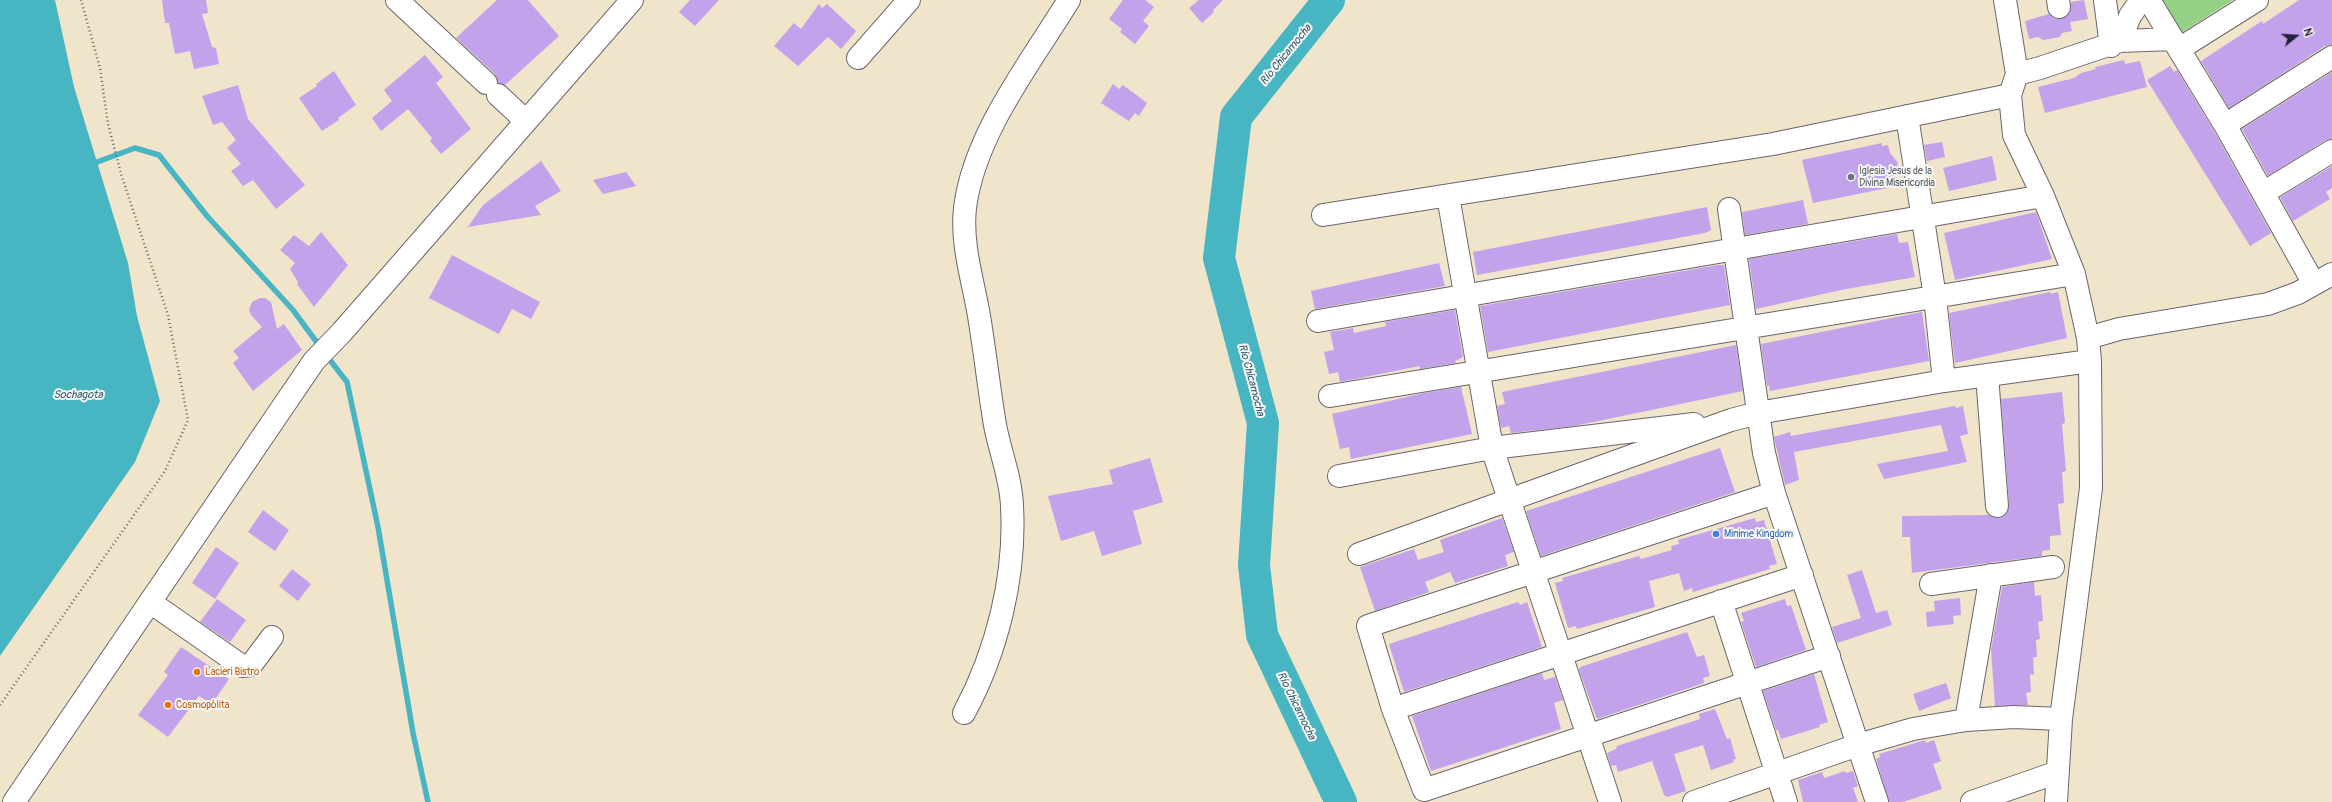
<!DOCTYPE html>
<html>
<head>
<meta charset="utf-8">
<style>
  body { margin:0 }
  #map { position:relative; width:2332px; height:802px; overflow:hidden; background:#f0e4cb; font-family:Pangolin,sans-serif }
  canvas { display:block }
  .north { position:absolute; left:2276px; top:16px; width:40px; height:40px; -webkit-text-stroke:3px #f6f6f2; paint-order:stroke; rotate:72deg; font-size:11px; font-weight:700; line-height:16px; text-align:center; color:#22223b }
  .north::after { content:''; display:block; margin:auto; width:14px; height:18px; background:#22223b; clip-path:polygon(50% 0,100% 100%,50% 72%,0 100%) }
</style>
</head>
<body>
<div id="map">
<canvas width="2332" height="802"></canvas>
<div class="north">N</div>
</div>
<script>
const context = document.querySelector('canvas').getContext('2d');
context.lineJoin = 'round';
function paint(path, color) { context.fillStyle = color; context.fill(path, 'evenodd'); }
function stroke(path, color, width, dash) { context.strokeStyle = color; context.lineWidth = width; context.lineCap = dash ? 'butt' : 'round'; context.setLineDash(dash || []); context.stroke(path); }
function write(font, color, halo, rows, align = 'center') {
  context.font = font + ' Pangolin,sans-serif'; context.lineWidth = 4; context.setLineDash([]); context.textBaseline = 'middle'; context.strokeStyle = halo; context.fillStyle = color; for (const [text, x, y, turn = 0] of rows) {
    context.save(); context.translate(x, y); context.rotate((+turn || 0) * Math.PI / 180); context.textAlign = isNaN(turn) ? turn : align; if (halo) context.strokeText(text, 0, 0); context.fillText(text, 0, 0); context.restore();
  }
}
paint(new Path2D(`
  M2162,0H2233L2181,33L2165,15Z`), '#96d286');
paint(new Path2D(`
  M0,0H55L74,87L128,263L137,316L160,401L135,462L0,656Z`), '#47b5c2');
stroke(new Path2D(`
  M97,162L135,148L159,155L207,216L293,310L321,348
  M326,355L347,382L378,527L413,733L428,802`), '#47b5c2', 5.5);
stroke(new Path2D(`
  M1329,0L1236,117L1219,258L1263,423L1254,565L1262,635L1341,802`), '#47b5c2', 32);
paint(new Path2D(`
  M162,0H206L208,13L202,14L212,47L216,48L219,64L194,69L190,51L175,54L169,23H165Z
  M497,0H528L559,36L505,85L498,83L495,74L456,38Z
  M690,0H719L695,26L679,12Z
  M1123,0H1145L1154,7L1143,21L1149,26L1135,44L1120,32L1122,29L1109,19Z
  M1199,0H1223L1213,10L1214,12L1202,23L1189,8Z
  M2084,0L2088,19L2070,22L2072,31L2062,33L2060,37L2043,40L2038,37L2029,39L2025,21L2049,14L2054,18L2061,19L2070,12L2071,2Z
  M2299,0H2332V45L2325,46L2229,108L2201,61L2262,21L2263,24Z
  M819,4L822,8L827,4L856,31L841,49L828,37L798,66L774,46L794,23L801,29Z
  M425,55L443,77L436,83L471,129L441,154L430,141L432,138L408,109L381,131L372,118L392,101L384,90Z
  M2124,60L2125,64L2140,61L2147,87L2045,113L2038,87L2074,78L2081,73L2096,69L2095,67Z
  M2170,66L2174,72L2177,70L2214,131L2271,233L2250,246L2147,80Z
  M334,71L356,105L338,118L339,120L322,131L299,98L317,86L316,84Z
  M2332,72V139L2326,140L2268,176L2242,129Z
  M1113,84L1119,89L1123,85L1147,103L1139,116L1135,113L1129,121L1101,103Z
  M238,85L248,119L305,185L276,209L253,180L243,186L231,171L241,164L227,148L236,140L222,122L213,125L202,96Z
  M1942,142L1945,157L1927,161L1924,145Z
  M1882,143V146L1888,145L1890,153L1898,163L1895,174L1897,183L1892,184L1893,187L1813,203L1802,160Z
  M1992,156L1997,180L1949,191L1943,168Z
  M541,161L561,191L535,206L541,215L468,227L483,205Z
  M2332,166V188L2326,192L2330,199L2293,221L2280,197Z
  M626,172L636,186L603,194L593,180Z
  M1803,200L1808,224L1745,235L1742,212Z
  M1707,207L1711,230L1705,233L1477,275L1473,252Z
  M2036,212L2052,259L1955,280L1944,233Z
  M321,232L348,265L314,307L297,284L298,282L290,269L295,263L280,250L294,235L309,246Z
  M1897,234L1899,243L1908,242L1915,277L1841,290L1756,309L1749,259Z
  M452,255L540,302L531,319L512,309L499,334L429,298Z
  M1439,263L1445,286L1315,309L1311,291Z
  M1718,265H1724L1730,305L1488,352L1480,306Z
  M2050,292L2051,294L2058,292L2067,338L1955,363L1949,313Z
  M260,298H265L271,302L277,329L284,324L302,350L253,391L233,363L239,358L233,351L262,327L251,315L249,310L252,302Z
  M1455,310L1463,357L1455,361L1456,363L1420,369V366L1340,382L1338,372L1329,374L1324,352L1334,350L1330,332L1353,328L1354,333L1386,326L1385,322Z
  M1922,312L1929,361L1770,391L1769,385L1767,386L1761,344Z
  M1736,345L1743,391L1574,426L1511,433L1509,426L1501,428L1497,406L1505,404L1502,392Z
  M1461,387L1472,434L1351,459L1349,447L1340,449L1332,414L1424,393Z
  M2062,392L2065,423L2062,424L2066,471L2062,472L2064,503L2058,504L2061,535L2050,536V550L2042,551V556L1912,573L1910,537H1902V516L1989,515L1998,518L2004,516L2009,505L2001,399Z
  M1955,406L1956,408L1963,406L1968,434L1960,436L1967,462L1884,479L1877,464L1948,451L1941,425L1794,452L1799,480L1785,485L1774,437L1790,432L1791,436Z
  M1720,448L1735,492L1541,556L1526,511Z
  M1150,458L1163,502L1133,511L1142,544L1102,556L1094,531L1061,541L1048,496L1113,484L1109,470Z
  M263,510L289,530L275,551L248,532Z
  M1502,518L1514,552L1505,555L1508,566L1455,583L1450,572L1425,582L1429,592L1375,611L1360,567L1414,549L1418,560L1444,552L1440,540Z
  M1755,518L1756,522L1764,520L1777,564L1769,566L1770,569L1693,592L1692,588L1684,591L1679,573L1649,581L1655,607L1577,629L1576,626L1568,628L1555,583L1563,581L1562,578L1639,556L1641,559L1672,550L1671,546L1679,544L1678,540Z
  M216,547L239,563L215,599L192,583Z
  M292,569L311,584L298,601L279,586Z
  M1862,570L1876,613L1887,610L1892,625L1837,643L1832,627L1861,618L1847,575Z
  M2034,582L2035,596L2041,595L2043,621L2038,622L2040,639L2036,640L2037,657H2033L2034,675L2030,674L2031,692L2026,693L2028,705L1995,706L1991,650L2002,587Z
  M1960,598L1961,615L1953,616L1954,624L1927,627L1926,612L1935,611L1934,601Z
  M217,599L246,620L230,642L200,622Z
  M1785,599L1787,606L1791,605L1806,650L1756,667L1741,622L1744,621L1741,613Z
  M1518,602L1520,605L1527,602L1542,647L1404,692L1389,644Z
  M1687,632L1697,657L1704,655L1710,676L1703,678L1704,683L1597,719L1579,670L1580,667Z
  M181,647L229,679L212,704L199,696L168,737L138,715L168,675L164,672Z
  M1542,673L1544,680L1555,677L1563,700L1554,703L1561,729L1431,771L1412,716Z
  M1814,674L1828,722L1819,725L1820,727L1781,739L1778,730H1776L1763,691Z
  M1946,683L1951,698L1919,711L1913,694Z
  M1715,709L1727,739L1730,738L1736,759L1733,760L1734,762L1711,770L1703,745L1674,754L1686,791L1667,797L1664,795L1652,761L1618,772L1616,765L1611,766L1607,753L1616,749L1617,746L1700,719L1699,714Z
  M1925,740L1926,743L1934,740L1941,761L1933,764L1942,789L1903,802H1889L1876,759L1880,757L1879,754Z
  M1845,771V773L1853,771L1858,786L1853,788L1858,802H1803L1798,780L1822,772L1824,778Z`), '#c2a2eb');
const minor = new Path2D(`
  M397,0L486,83
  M2005,0L2017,74
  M2058,0L2059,7
  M2105,0L2111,46
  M2149,0L2225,125L2314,284
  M2120,41L2130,16L2141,0
  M2179,49L2257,0
  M858,58L909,0
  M498,95L526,121
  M1907,116L1935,297L1944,381
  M2225,125L2332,57
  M2263,193L2332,151
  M1448,196L1492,448L1610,802
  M1729,209L1764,453L1774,493L1877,802
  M1323,215L1773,144L2010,95
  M1318,321L2043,196
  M2088,338L2119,329L2268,304L2298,293L2332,274
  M1987,375L1997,506
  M1330,396L2074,274
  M1339,476L1492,448L1694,424
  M1774,493L1368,626L1393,709L1424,790L1829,656
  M1359,554L1731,420L1758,413L1944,381L2090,361
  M1931,584L2053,567
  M1721,601L1786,802
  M150,602L242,666L251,665L272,637
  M1393,709L1802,575
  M964,713C997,652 1016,576 1012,506C1011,478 1000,452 995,425C989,389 985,352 979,316C973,280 961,245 965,208C974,134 1031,62 1069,0
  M1966,720L1991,575
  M1694,802L1858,745L1913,729L1966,720L2014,717L2061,719
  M1972,802L2058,772
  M2056,802L2061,719L2091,488L2090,361L2088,338L2074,274L2043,196L2014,135L2010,95L2017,74L2040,68L2120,41L2173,39`);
const major = new Path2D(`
  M14,802L314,361L342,332L632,0`);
stroke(minor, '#6a666d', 24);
stroke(major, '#6a666d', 24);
stroke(new Path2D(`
  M0,705L165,471L188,420L168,315L122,177L108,124L100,68L81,0`), '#6a666d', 2.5, [1, 3]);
stroke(minor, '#fff', 22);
stroke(major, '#fff', 22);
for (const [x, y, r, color] of [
  [1851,177,4,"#6b7280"],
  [1716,534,4,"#3f7fe0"],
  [197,672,4,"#e8710a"],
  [168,705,4,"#e8710a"]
]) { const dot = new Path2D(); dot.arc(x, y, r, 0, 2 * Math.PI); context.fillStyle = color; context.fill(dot); stroke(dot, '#f6f6f2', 1.5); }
write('10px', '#5b616d', '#f6f6f2', [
  ["Iglesia Jesus de la",1859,171],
  ["Divina Misericordia",1859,183]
], 'left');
write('10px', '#366cbe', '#f6f6f2', [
  ["Minime Kingdom",1724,534]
], 'left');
write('10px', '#c56008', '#f6f6f2', [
  ["Lacieri Bistro",205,672],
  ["Cosmopólita",176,705]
], 'left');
write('italic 11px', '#315d71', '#f6f6f2', [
  ["Río Chicamocha",1286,55,-51],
  ["Río Chicamocha",1251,380,75],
  ["Sochagota",78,395],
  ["Río Chicamocha",1296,706,64]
]);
</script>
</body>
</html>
